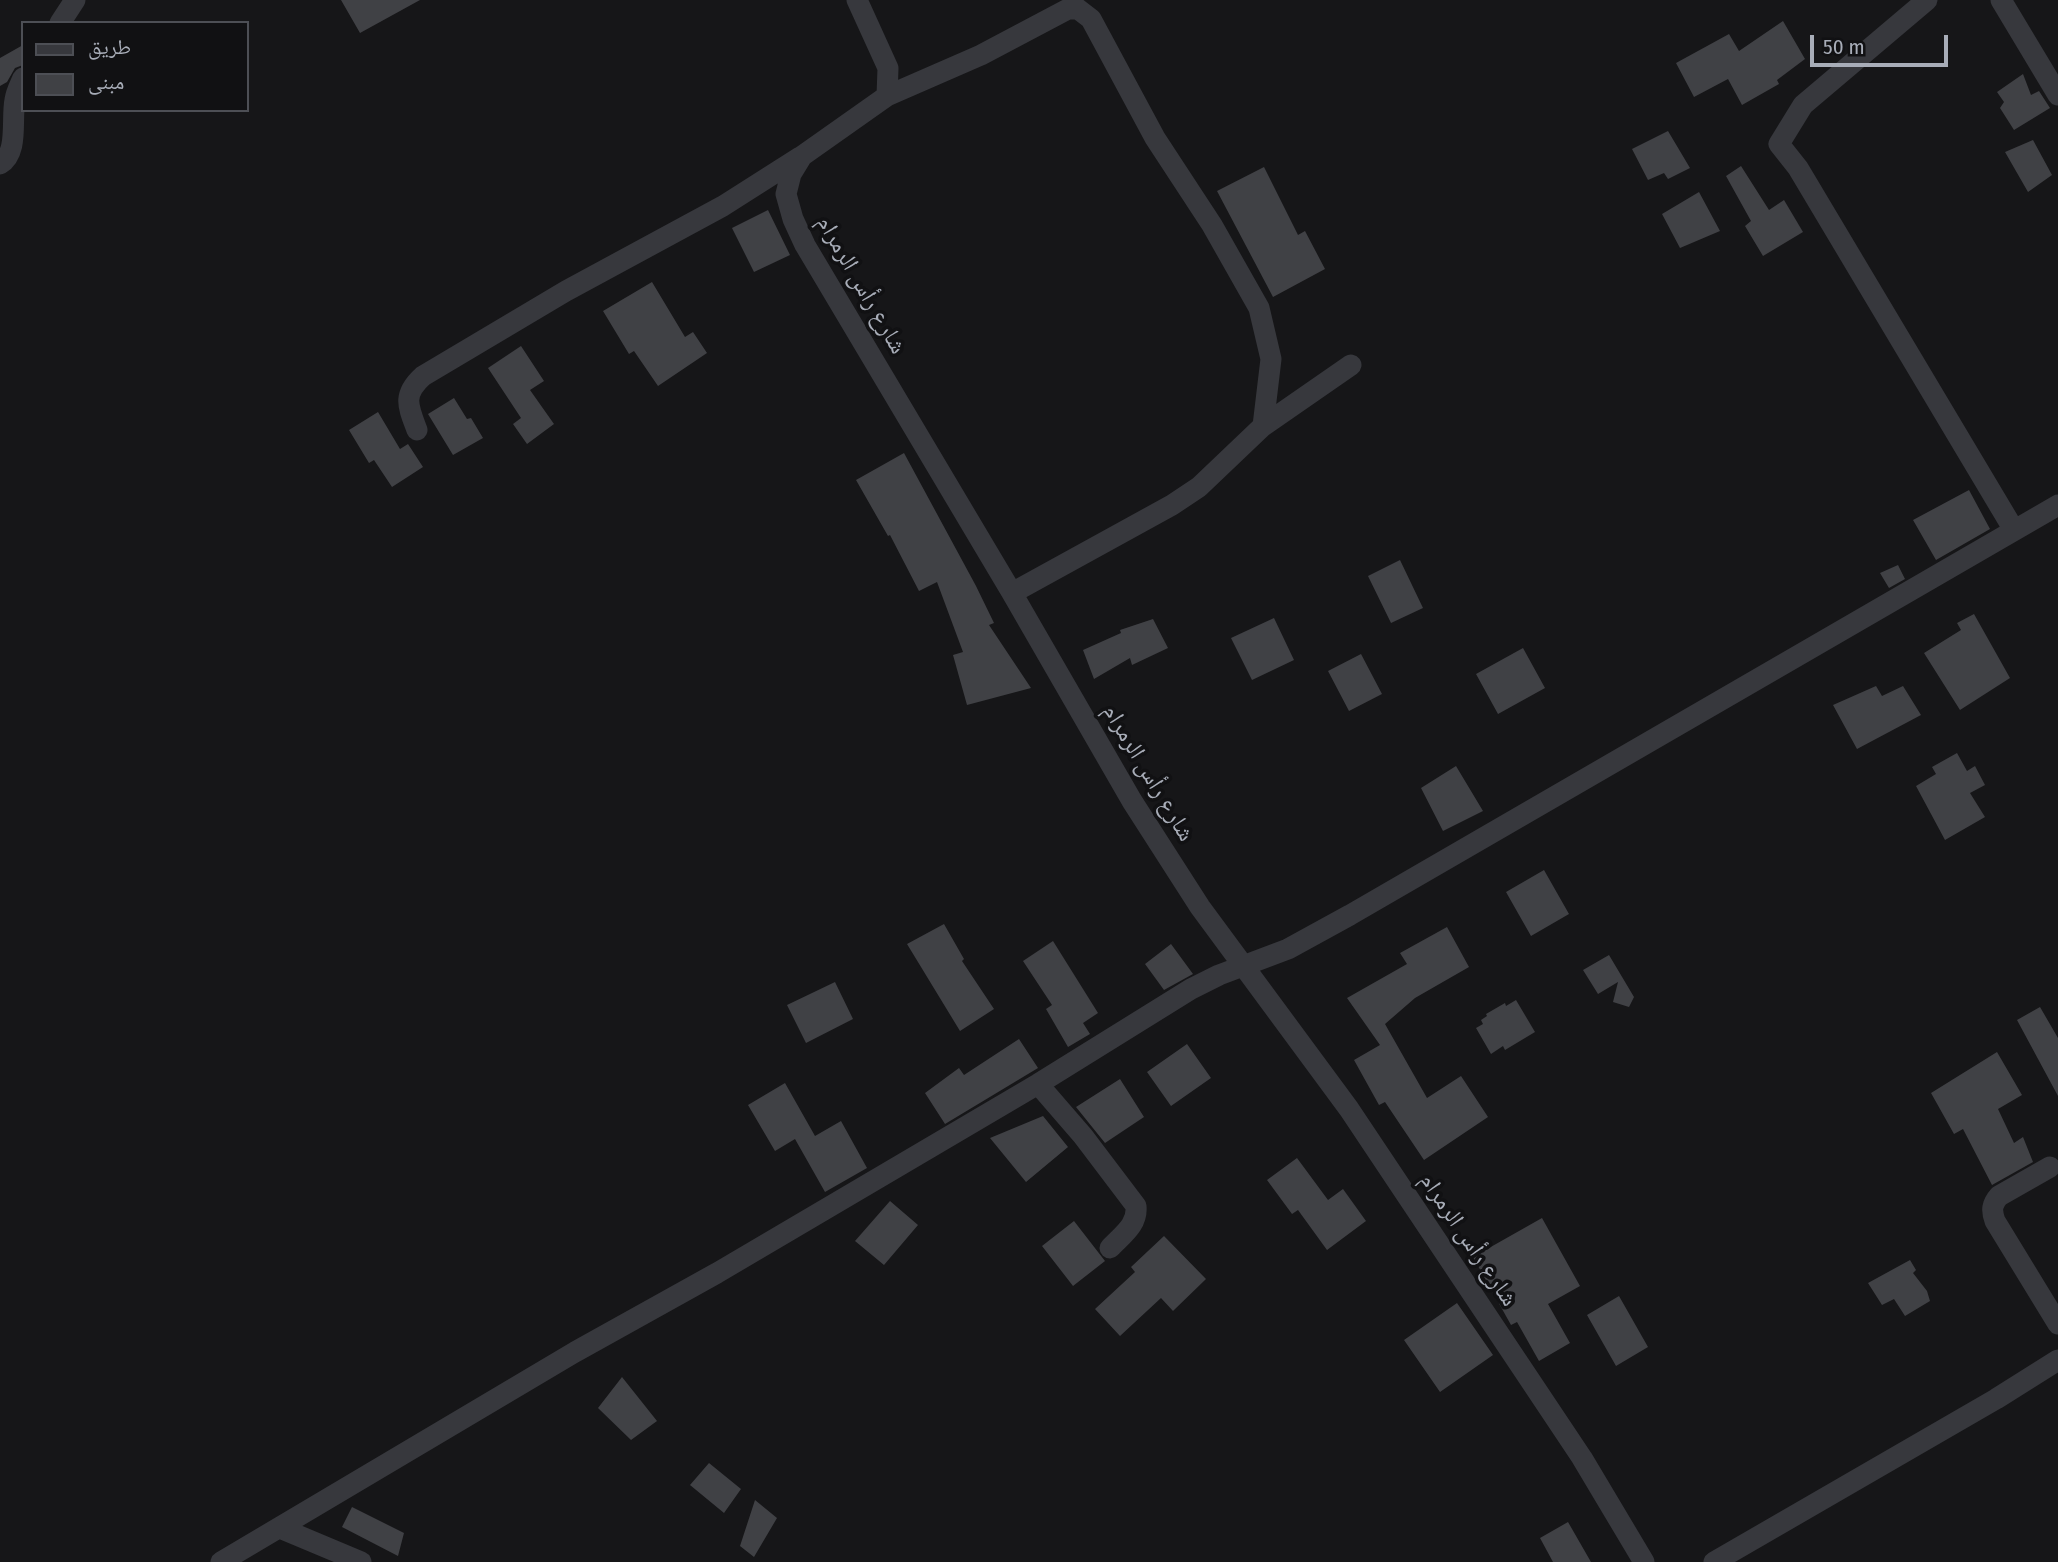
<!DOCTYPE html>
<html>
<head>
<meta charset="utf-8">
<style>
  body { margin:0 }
  #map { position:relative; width:2058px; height:1562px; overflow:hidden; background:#161618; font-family:"Fira Sans Condensed","Noto Naskh Arabic",sans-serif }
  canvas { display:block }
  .legend { position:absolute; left:21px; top:21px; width:228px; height:91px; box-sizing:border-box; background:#111113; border:2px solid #4d4f55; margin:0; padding:9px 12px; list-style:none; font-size:21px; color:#a8adb8 }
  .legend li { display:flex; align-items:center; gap:14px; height:35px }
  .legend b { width:35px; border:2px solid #4d4f55 }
  .scale { position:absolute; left:1810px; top:35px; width:138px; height:32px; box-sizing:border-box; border:4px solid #a8adb8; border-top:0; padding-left:9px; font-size:21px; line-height:24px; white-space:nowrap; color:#a8adb8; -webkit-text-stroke:5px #111113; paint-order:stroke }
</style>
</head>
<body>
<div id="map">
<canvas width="2058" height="1562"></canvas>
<ul class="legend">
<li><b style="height:9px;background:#37383d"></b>طريق</li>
<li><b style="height:19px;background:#404145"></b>مبنى</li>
</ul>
<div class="scale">50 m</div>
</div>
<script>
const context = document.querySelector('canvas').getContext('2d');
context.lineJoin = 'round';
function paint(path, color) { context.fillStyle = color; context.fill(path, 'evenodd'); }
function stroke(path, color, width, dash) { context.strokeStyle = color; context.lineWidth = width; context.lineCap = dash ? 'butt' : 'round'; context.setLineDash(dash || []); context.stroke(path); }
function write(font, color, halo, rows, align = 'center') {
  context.font = font + ' "Fira Sans Condensed","Noto Naskh Arabic",sans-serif'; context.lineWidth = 7; context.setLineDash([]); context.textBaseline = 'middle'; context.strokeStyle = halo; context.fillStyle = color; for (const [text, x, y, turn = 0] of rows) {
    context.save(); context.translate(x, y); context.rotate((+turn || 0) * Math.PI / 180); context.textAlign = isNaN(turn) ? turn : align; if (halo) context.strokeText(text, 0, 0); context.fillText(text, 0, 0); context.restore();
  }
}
paint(new Path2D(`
  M341,0H420L360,33Z
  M1783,21L1805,59L1777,80L1779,84L1742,105L1728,79L1694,97L1676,63L1729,34L1739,51Z
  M23,45V65L15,68L7,82L0,86V58Z
  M2023,74L2031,95L2039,91L2050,108L2014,130L2000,108L2004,102L1997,92Z
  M1668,131L1690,168L1668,179L1664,173L1648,180L1632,149Z
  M2033,140L2052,175L2028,192L2005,152Z
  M1741,166L1769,210L1784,200L1803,232L1763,256L1745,226L1751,221L1726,176Z
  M1264,167L1298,235L1305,231L1325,269L1273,297L1217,191Z
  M1699,192L1720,231L1680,248L1662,214Z
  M768,210L790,255L754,272L732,228Z
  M652,282L685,337L693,332L707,353L658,386L634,351L629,354L603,311Z
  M521,346L544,381L530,390L554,424L527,444L513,424L521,418L488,368Z
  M454,398L467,419L471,418L483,438L453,455L428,414Z
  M378,412L400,449L408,444L423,467L392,487L374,460L369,463L349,430Z
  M904,453L976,586L994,623L989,625L1031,688L967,705L953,655L963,652L937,582L919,591L890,535L888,536L856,480Z
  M1969,490L1990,529L1936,560L1913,520Z
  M1400,560L1423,608L1391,623L1368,576Z
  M1898,565L1905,579L1889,588L1880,573Z
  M1974,614L2010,678L1960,710L1924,653L1961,630L1957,623Z
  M1274,618L1294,660L1252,680L1231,638Z
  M1153,619L1168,648L1132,665L1130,658L1094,679L1083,650L1121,633L1120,630Z
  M1523,648L1545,688L1498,714L1476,674Z
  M1361,654L1382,694L1349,711L1328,671Z
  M1876,686L1882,696L1903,686L1921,715L1857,749L1833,705Z
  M1957,753L1967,771L1975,766L1985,785L1970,793L1985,817L1945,840L1916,786L1936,774L1932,767Z
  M1456,766L1483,811L1443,831L1421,788Z
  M1544,870L1569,914L1531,936L1506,892Z
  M944,924L964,959L962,961L994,1009L960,1031L907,944Z
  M1447,927L1469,967L1415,998L1385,1024L1427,1098L1461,1076L1488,1117L1424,1160L1385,1102L1379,1105L1354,1060L1380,1045L1347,998L1407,964L1400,953Z
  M1053,941L1098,1013L1083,1023L1090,1034L1068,1047L1046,1009L1052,1005L1023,961Z
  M1171,944L1193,974L1164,990L1145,964Z
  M1609,955L1634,997L1629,1007L1613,1002L1618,982L1598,994L1583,970Z
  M835,982L853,1019L806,1043L787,1005Z
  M1516,1000L1535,1032L1505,1050L1503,1046L1491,1054L1476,1028L1483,1024L1481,1020L1487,1016L1486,1014L1505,1003L1506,1006Z
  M2040,1007L2058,1038V1096L2017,1020Z
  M1019,1039L1038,1068L945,1124L925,1093L959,1068L964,1075Z
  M1187,1044L1211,1078L1171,1106L1147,1072Z
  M1997,1052L2022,1095L1998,1109L2014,1143L2023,1137L2033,1162L1992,1185L1963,1129L1954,1134L1931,1093Z
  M1120,1079L1144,1117L1105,1143L1076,1107Z
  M785,1083L815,1136L841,1121L867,1168L825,1192L795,1139L775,1151L748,1105Z
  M1043,1116L1068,1147L1026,1182L990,1138Z
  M1297,1158L1328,1200L1343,1189L1366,1221L1327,1250L1298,1210L1292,1214L1267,1180Z
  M890,1201L918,1225L884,1265L855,1241Z
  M1542,1218L1580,1286L1548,1304L1570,1343L1539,1361L1517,1322L1511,1325L1473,1257Z
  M1074,1221L1105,1261L1073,1286L1042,1246Z
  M1164,1236L1206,1279L1173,1311L1161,1298L1120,1336L1095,1309L1135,1272L1131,1267Z
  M1910,1260L1916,1270L1913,1273L1927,1291L1930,1301L1905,1316L1894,1299L1882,1305L1868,1283Z
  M1619,1296L1648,1347L1616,1366L1587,1315Z
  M1457,1303L1493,1355L1440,1392L1404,1340Z
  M622,1377L657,1421L631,1440L598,1408Z
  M709,1463L741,1489L724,1513L690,1485Z
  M755,1500L777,1518L754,1557L740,1546Z
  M352,1507L404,1533L398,1556L342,1527Z
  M1568,1522L1591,1562H1553L1540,1538Z`), '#404145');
stroke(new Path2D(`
  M857,0L888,68L887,96L802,156L791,174L786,194L793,219L805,245L1012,593L1132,801L1200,907L1349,1109L1582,1458L1644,1562
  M1927,0L1803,105L1779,144L1798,168L2014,530
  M2001,0L2058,95
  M60,23L75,0
  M887,96L981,55L1068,9H1078L1091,19L1155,138L1212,225L1259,308L1271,359L1263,426
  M0,164C19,153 11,119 15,100C16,92 20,85 23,78
  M417,430C408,406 402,395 423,376L566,291L723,206L800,157
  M1012,593L1172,505L1199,487L1263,426L1351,365
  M1038,1084L1083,1136L1136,1206C1138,1225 1122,1235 1110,1248
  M2050,1167L1999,1196C1992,1204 1991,1210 1995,1221L2058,1324
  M280,1528L361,1562
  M221,1562L575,1352L717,1273L1038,1084L1191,989L1219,975L1288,949L1350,915L2058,505
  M1714,1562L1996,1399L2058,1360`), '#37383d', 21);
write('24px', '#a8adb8', '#111113', [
  ["شارع رأس الرمرام",861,285,60],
  ["شارع رأس الرمرام",1148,773,59],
  ["شارع رأس الرمرام",1468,1240,56]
]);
</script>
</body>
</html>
